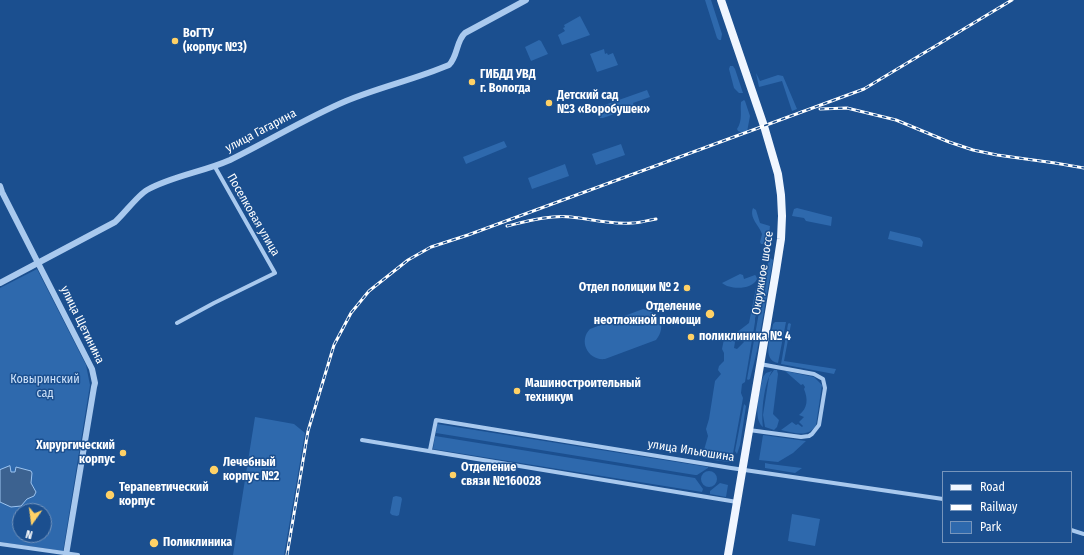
<!DOCTYPE html>
<html>
<head>
<meta charset="utf-8">
<style>
  body { margin:0 }
  #map { position:relative; width:1084px; height:555px; overflow:hidden; background:#1b4f8f; font-family:"Fira Sans Condensed",sans-serif }
  canvas { display:block }
  .legend { position:absolute; left:942px; top:471px; width:130px; height:72px; box-sizing:border-box; background:#1b4f8f; border:1px solid #7695bc; margin:0; padding:5px 7px; list-style:none; font-size:12px; color:#fff }
  .legend li { display:flex; align-items:center; gap:8px; height:20px }
  .legend b { width:20px; border:1px solid #7695bc }
  .north { position:absolute; left:12px; top:503px; width:40px; height:40px; box-sizing:border-box; background:#1b4f8f; border:1px solid #7695bc; border-radius:50%; rotate:194deg; font-size:11px; font-weight:700; line-height:16px; text-align:center; color:#fff }
  .north::after { content:''; display:block; margin:auto; width:14px; height:18px; background:#ffd166; clip-path:polygon(50% 0,100% 100%,50% 72%,0 100%) }
</style>
</head>
<body>
<div id="map">
<canvas width="1084" height="555"></canvas>
<ul class="legend">
<li><b style="height:5px;background:#f0f6ff"></b>Road</li>
<li><b style="height:5px;background:#fff"></b>Railway</li>
<li><b style="height:11px;background:#2e69ad"></b>Park</li>
</ul>
<div class="north">N</div>
</div>
<script>
const context = document.querySelector('canvas').getContext('2d');
context.lineJoin = 'round';
function paint(path, color) { context.fillStyle = color; context.fill(path, 'evenodd'); }
function stroke(path, color, width, dash) { context.strokeStyle = color; context.lineWidth = width; context.lineCap = dash ? 'butt' : 'round'; context.setLineDash(dash || []); context.stroke(path); }
function write(font, color, halo, rows, align = 'center') {
  context.font = font + ' "Fira Sans Condensed",sans-serif'; context.lineWidth = 3; context.setLineDash([]); context.textBaseline = 'middle'; context.strokeStyle = halo; context.fillStyle = color; for (const [text, x, y, turn = 0] of rows) {
    context.save(); context.translate(x, y); context.rotate((+turn || 0) * Math.PI / 180); context.textAlign = isNaN(turn) ? turn : align; if (halo) context.strokeText(text, 0, 0); context.fillText(text, 0, 0); context.restore();
  }
}
paint(new Path2D(`
  M705,0H711L722,34L721,40H719L717,38Z
  M580,16L590,35L562,45L558,35L565,31L563,28L565,27L564,25Z
  M539,40L541,41L548,54L531,61L525,47Z
  M604,49L605,54L607,53L608,55L613,53L618,65L597,72L590,54Z
  M730,66H733L735,69L743,93H739L734,88L729,69Z
  M756,73L760,81L778,75L783,76L797,109L792,111L782,81L759,87Z
  M647,90L650,97L633,103L634,107L603,118H600L598,110L599,107Z
  M744,100L745,101L750,116L747,132L743,133L738,131L737,129C743,120 740,111 741,102Z
  M504,141L507,147L466,164L463,157Z
  M621,144L625,155L596,165L592,154Z
  M565,164L569,176L532,189L528,178Z
  M753,208L756,210L760,223L770,226L768,243L765,244H761L760,242L762,234C759,225 749,218 753,208Z
  M797,208L832,217L831,226L806,221L804,218L792,216L794,209Z
  M890,231L920,238L923,242L922,247L888,239Z
  M769,257L773,260L757,351L750,379L748,380L747,379Z
  M37,269L86,365L90,385L63,551L0,542V288ZM20,511H44V535H20Z
  M740,274L743,275L744,279L755,275L756,276L757,279C752,290 730,290 722,283Z
  M756,288L760,289L757,313L755,318V322L745,382L742,384L741,393L743,398L732,459L729,462L714,460L715,456L711,454L710,459L702,457L708,436L706,429L709,419L715,381L721,374L718,370L719,366L724,361V353L722,349L724,339H734L735,342L734,348L737,349L744,342L736,333L749,323Z
  M643,309C660,312 667,327 656,340L605,359C588,361 578,341 590,329Z
  M775,322H786L778,363C761,360 771,336 773,324Z
  M789,323L791,324L784,361L836,369L834,374L781,364L788,324Z
  M774,370H777L778,374L773,414L779,420L777,427L774,430L765,427L763,415L769,377Z
  M772,371C764,383 761,412 763,427C752,419 760,389 763,377L766,373Z
  M785,371L814,377L822,385L816,425C809,438 794,433 781,430L792,422L796,425L798,424L802,427L803,426L799,422L804,417L799,415C808,408 808,399 804,389L805,387L803,384L801,385Z
  M744,404L746,406L740,445L737,454L735,451Z
  M255,417L294,424L305,433L284,555H233Z
  M437,424L708,467V468L697,475H695L436,433Z
  M763,435L806,441L793,453L778,462L759,460Z
  M435,436L695,478L703,489L702,492L433,449Z
  M765,463L770,464L802,468L795,473L765,468Z
  M701 479a8 8 0 1 1 16 0a8 8 0 1 1-16 0Z
  M720,483L728,485L726,497L710,494V491Z
  M396,496L401,497L402,499L399,515L397,516L392,515L390,513L393,497Z
  M792,514L820,519L815,546L788,541Z`), '#2e69ad');
const water = new Path2D(`
  M10,466L11,472H15L16,467L31,471L32,473L31,483L36,492L34,496L27,499L21,506L11,507L0,502V470Z`);
paint(water, '#3c6290');
stroke(water, '#9cc4f0', 1);
stroke(new Path2D(`
  M177,323L214,303L275,273L215,167
  M749,430L801,437L809,436L812,434L819,425L825,388L823,379L814,374L760,364
  M362,440L737,502
  M430,450L436,420L731,468L943,499
  M1071,530L1084,534
  M0,544L78,555`), '#a9c9ee', 4);
stroke(new Path2D(`
  M0,186L2,192L92,369L95,383L94,387L66,555
  M0,283L115,222C124,214 138,195 147,190C172,176 203,172 230,160C269,141 306,118 346,101C380,87 416,79 449,65C458,56 456,41 465,33L526,0`), '#a9c9ee', 6);
stroke(new Path2D(`
  M721,0L764,126L778,174L781,195L782,216L781,239L776,271L728,555`), '#f0f6ff', 8);
const rail = new Path2D(`
  M820,109L847,108L896,120L949,142L973,150L997,155L1055,163L1084,168
  M507,226C528,221 549,215 571,217C591,219 611,225 632,223C640,223 648,220 656,219
  M287,555L308,431L334,345L351,313L369,291L408,260L431,247L468,235L864,89L1012,0`);
stroke(rail, '#fff', 3);
stroke(rail, '#1b4f8f', 1.5, [4.5]);
for (const [x, y, r, color] of [
  [175,41,4,"#ffd166"],
  [472,82,4,"#ffd166"],
  [549,103,4,"#ffd166"],
  [687,288,4,"#ffd166"],
  [710,314,5,"#ffd166"],
  [691,337,4,"#ffd166"],
  [517,391,4,"#ffd166"],
  [123,453,4,"#ffd166"],
  [214,470,5,"#ffd166"],
  [453,475,4,"#ffd166"],
  [110,495,5,"#ffd166"],
  [154,543,5,"#ffd166"]
]) { const dot = new Path2D(); dot.arc(x, y, r, 0, 2 * Math.PI); context.fillStyle = color; context.fill(dot); stroke(dot, '#1b4f8f', 1.5); }
write('bold 12px', '#fff', '#1b4f8f', [
  ["ВоГТУ",183,34],
  ["(корпус №3)",183,48],
  ["ГИБДД УВД",480,75],
  ["г. Вологда",480,89],
  ["Детский сад",557,96],
  ["№3 «Воробушек»",557,110],
  ["Отдел полиции № 2",679,288,"right"],
  ["Отделение",701,307,"right"],
  ["неотложной помощи",701,321,"right"],
  ["поликлиника № 4",699,337],
  ["Машиностроительный",525,384],
  ["техникум",525,398],
  ["Хирургический",115,446,"right"],
  ["корпус",115,460,"right"],
  ["Лечебный",223,463],
  ["корпус №2",223,477],
  ["Отделение",461,468],
  ["связи №160028",461,482],
  ["Терапевтический",119,488],
  ["корпус",119,502],
  ["Поликлиника",163,543]
], 'left');
write('12px', '#fff', '#1b4f8f', [
  ["улица Гагарина",261,131,-28],
  ["Поселковая улица",253,215,60],
  ["Окружное шоссе",763,273,-81],
  ["улица Щетинина",82,325,64],
  ["улица Ильюшина",691,451,9]
]);
write('12px', '#cfe3fa', '#1b4f8f', [
  ["Ковыринский",45,380],
  ["сад",45,394]
]);
</script>
</body>
</html>
